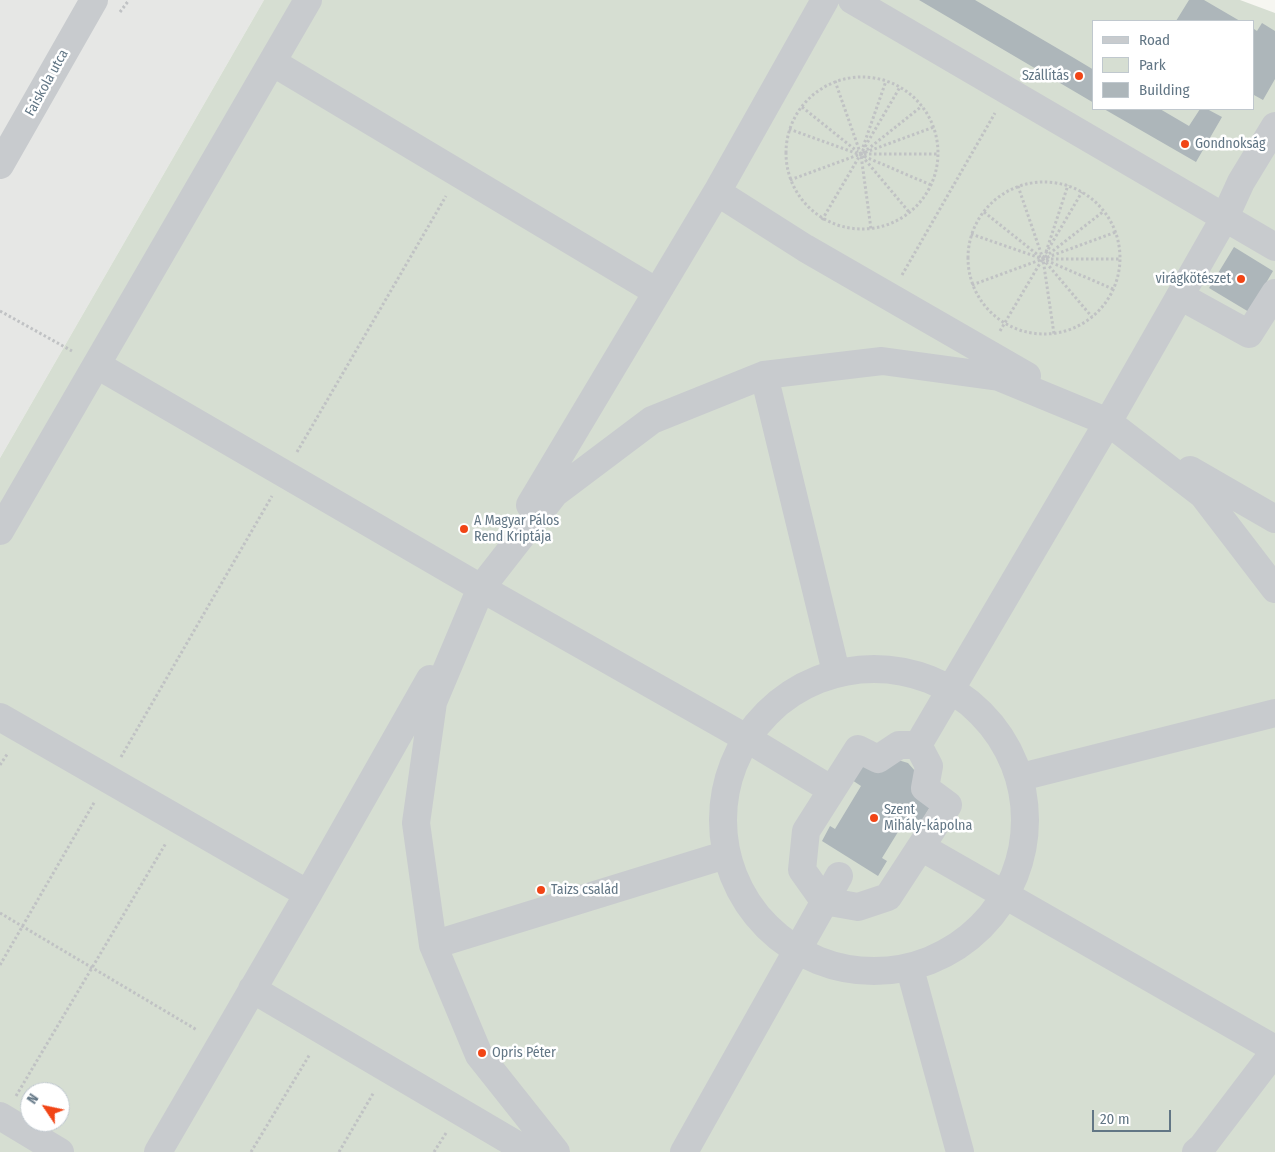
<!DOCTYPE html>
<html>
<head>
<meta charset="utf-8">
<style>
  body { margin:0 }
  #map { position:relative; width:1275px; height:1152px; overflow:hidden; background:#f6f6f1; font-family:"Fira Sans Condensed",sans-serif }
  canvas { display:block }
  .legend { position:absolute; left:1092px; top:20px; width:162px; height:90px; box-sizing:border-box; background:#fff; border:1px solid #c0c8ce; margin:0; padding:6px 9px; list-style:none; font-size:15px; color:#627685 }
  .legend li { display:flex; align-items:center; gap:10px; height:25px }
  .legend b { width:25px; border:1px solid #c0c8ce }
  .north { position:absolute; left:20px; top:1082px; width:50px; height:50px; box-sizing:border-box; background:#fff; border:1px solid #c0c8ce; border-radius:50%; rotate:304deg; font-size:14px; font-weight:700; line-height:20px; text-align:center; color:#627685 }
  .north::after { content:''; display:block; margin:auto; width:18px; height:22px; background:#f14516; clip-path:polygon(50% 0,100% 100%,50% 72%,0 100%) }
  .scale { position:absolute; left:1092px; top:1110px; width:79px; height:22px; box-sizing:border-box; border:2px solid #627685; border-top:0; padding-left:6px; font-size:15px; line-height:18px; white-space:nowrap; color:#627685; -webkit-text-stroke:4px #fff; paint-order:stroke }
</style>
</head>
<body>
<div id="map">
<canvas width="1275" height="1152"></canvas>
<ul class="legend">
<li><b style="height:6px;background:#c8cbce"></b>Road</li>
<li><b style="height:14px;background:#d6ded2"></b>Park</li>
<li><b style="height:14px;background:#adb6ba"></b>Building</li>
</ul>
<div class="north">N</div>
<div class="scale">20 m</div>
</div>
<script>
const context = document.querySelector('canvas').getContext('2d');
context.lineJoin = 'round';
function paint(path, color) { context.fillStyle = color; context.fill(path, 'evenodd'); }
function stroke(path, color, width, dash) { context.strokeStyle = color; context.lineWidth = width; context.lineCap = dash ? 'butt' : 'round'; context.setLineDash(dash || []); context.stroke(path); }
function write(font, color, halo, rows, align = 'center') {
  context.font = font + ' "Fira Sans Condensed",sans-serif'; context.lineWidth = 5; context.setLineDash([]); context.textBaseline = 'middle'; context.strokeStyle = halo; context.fillStyle = color; for (const [text, x, y, turn = 0] of rows) {
    context.save(); context.translate(x, y); context.rotate((+turn || 0) * Math.PI / 180); context.textAlign = isNaN(turn) ? turn : align; if (halo) context.strokeText(text, 0, 0); context.fillText(text, 0, 0); context.restore();
  }
}
paint(new Path2D(`
  M0,0H264L0,458Z`), '#e6e7e5');
paint(new Path2D(`
  M264,0H1240L1275,13V1152H0V458ZM1094,21H1254V109H1094ZM30,1092H60V1122H30Z`), '#d6ded2');
paint(new Path2D(`
  M919,0H975L1074,58L1094,70V103Z
  M1189,0H1204L1240,21H1176Z
  M1262,23L1275,31V79L1263,100L1254,95V29L1257,31Z
  M1104,109H1160L1189,126L1200,109H1207L1222,117L1196,162Z
  M1234,247L1273,271L1249,312L1209,288Z
  M861,758L898,760L908,763L915,771L933,802L921,822L909,814L882,858L887,861L878,876L822,841L830,826L835,829L861,786L849,778Z`), '#adb6ba');
stroke(new Path2D(`
  M120,12L129,0
  M786 153a76 76 0 1 1 152 0a76 76 0 1 1-152 0Z
  M835,81L861,155L871,229
  M802,107L858,152
  M789,129L861,155L931,185
  M863,147L886,81
  M863,153L922,106
  M864,154H937
  M862,156L909,212
  M790,180L934,127
  M968 258a76 76 0 1 1 152 0a76 76 0 1 1-152 0Z
  M1018,186L1043,259L1054,334
  M984,212L1043,259L1092,317
  M822,220L900,87
  M971,234L1043,259L1113,289
  M1046,252L1068,185
  M1045,257L1104,211
  M1046,259H1120
  M902,275L995,113
  M972,285L1116,232
  M0,311L72,351
  M1000,331L1082,192
  M297,452L446,196
  M121,757L272,496
  M0,765L8,753
  M0,913L197,1030
  M0,965L95,801
  M16,1096L166,843
  M251,1152L310,1054
  M339,1152L374,1092
  M434,1152L446,1133`), '#c0c2c4', 3, [2.5, 2.5]);
stroke(new Path2D(`
  M852,0L1275,247
  M272,62L657,292
  M0,165L94,0
  M717,192L805,248L1027,376
  M1180,296L1249,334L1275,293
  M97,365L481,588L746,738L832,790
  M764,375L836,672
  M1190,470L1275,519
  M530,505L717,192L825,0
  M0,531L308,0
  M723 820a151 151 0 1 1 302 0a151 151 0 1 1-302 0Z
  M0,717L308,894
  M899,745H918L929,766L925,788L948,805L888,897L858,907L824,901L802,870L806,831L858,749L878,759Z
  M918,745L1108,422L1225,217L1241,182L1275,126
  M1021,777L1275,713
  M921,847L1275,1049
  M433,945L725,855
  M910,969L960,1152
  M252,989L529,1152
  M0,1116L60,1152
  M158,1152L308,894L430,679
  M556,1152L479,1055L433,945L416,823L433,702L481,588L555,493L652,420L764,375L882,361L999,377L1108,422L1203,495L1275,589
  M684,1152L839,876
  M1196,1152L1202,1147L1275,1051`), '#c8cbce', 28);
for (const [x, y, r, color] of [
  [1079,76,5,"#f14516"],
  [1185,144,5,"#f14516"],
  [1241,279,5,"#f14516"],
  [464,529,5,"#f14516"],
  [874,818,5,"#f14516"],
  [541,890,5,"#f14516"],
  [482,1053,5,"#f14516"]
]) { const dot = new Path2D(); dot.arc(x, y, r, 0, 2 * Math.PI); context.fillStyle = color; context.fill(dot); stroke(dot, '#fff', 2); }
write('14px', '#627685', '#fff', [
  ["Szállítás",1069,76,"right"],
  ["Gondnokság",1195,144],
  ["virágkötészet",1231,279,"right"],
  ["A Magyar Pálos",474,521],
  ["Rend Kriptája",474,537],
  ["Szent",884,810],
  ["Mihály-kápolna",884,826],
  ["Taizs család",551,890],
  ["Opris Péter",492,1053]
], 'left');
write('14px', '#627685', '#fff', [
  ["Faiskola utca",47,83,-61]
]);
</script>
</body>
</html>
